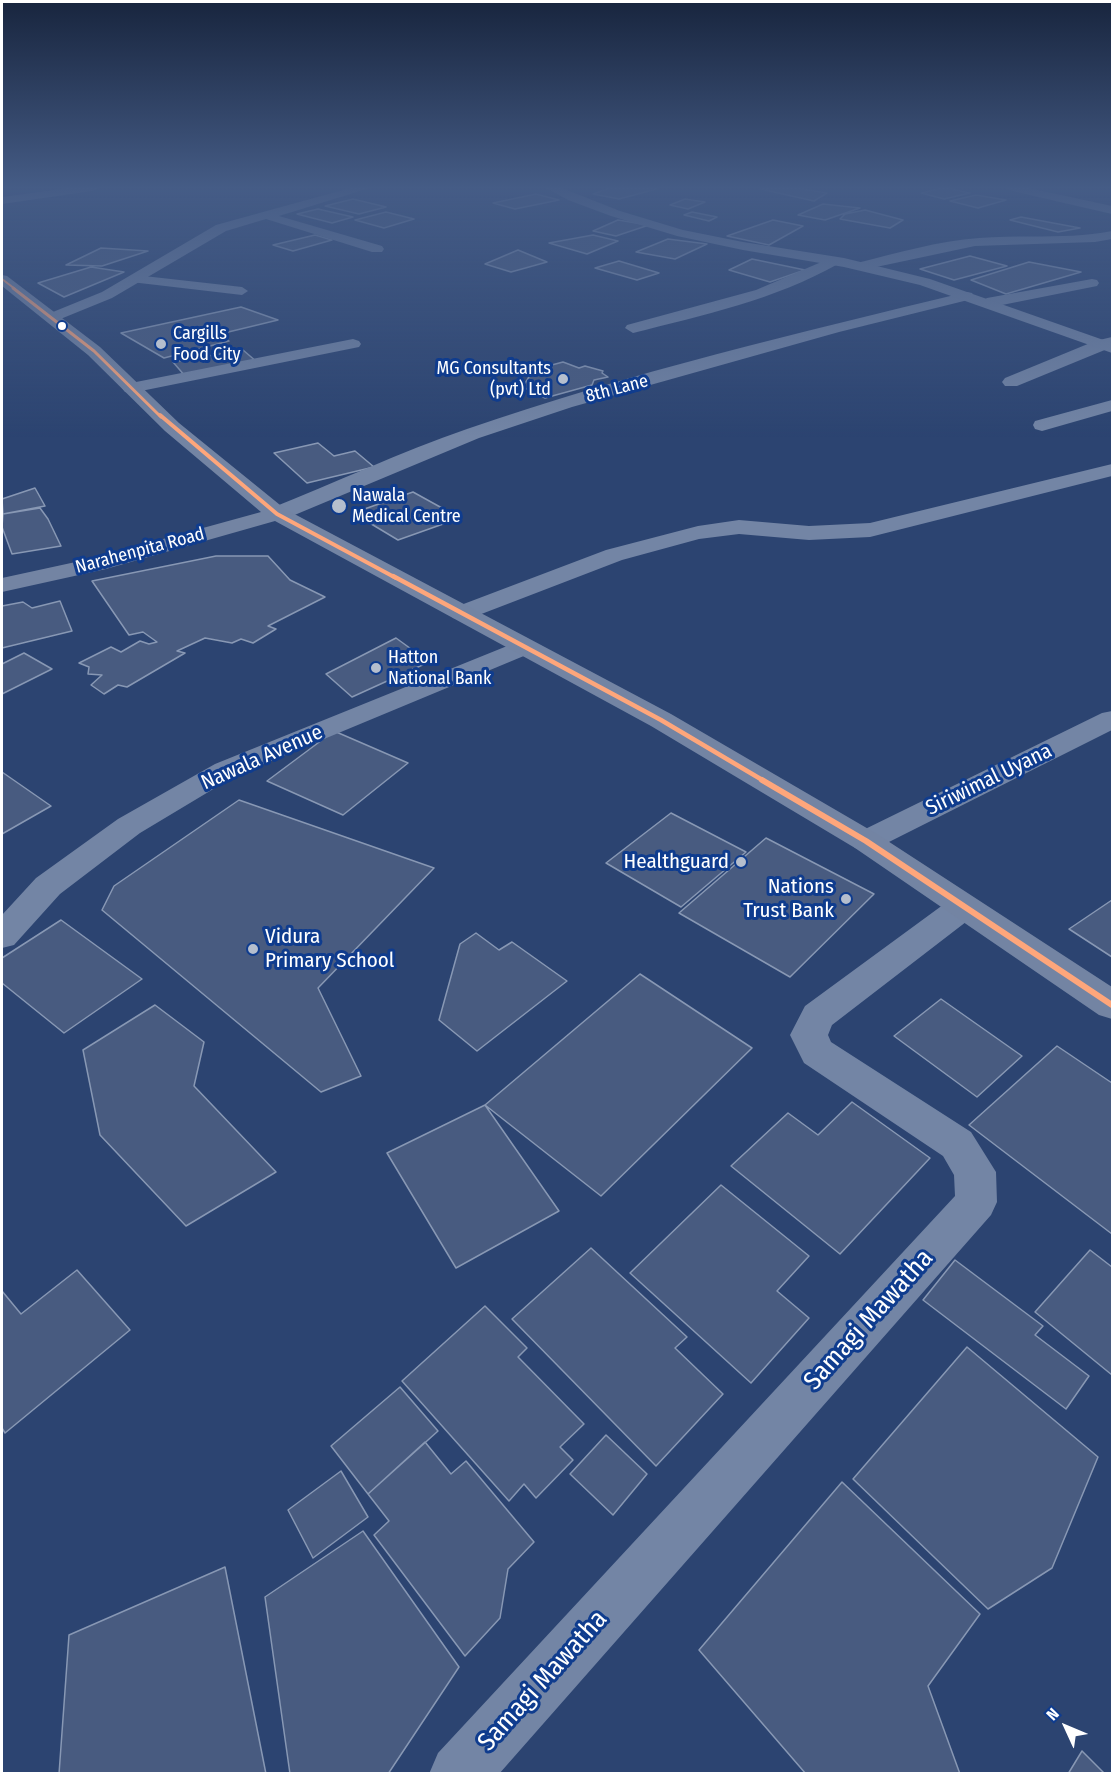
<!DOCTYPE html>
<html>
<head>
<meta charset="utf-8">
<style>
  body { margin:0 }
  #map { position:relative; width:1114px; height:1775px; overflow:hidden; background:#2c4471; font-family:"Fira Sans Condensed",sans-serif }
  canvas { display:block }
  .frame { position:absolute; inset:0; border:3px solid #fff; pointer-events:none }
  .north { position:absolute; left:1036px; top:1697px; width:60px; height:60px; -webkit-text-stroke:4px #0f3c8e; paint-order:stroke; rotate:314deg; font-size:16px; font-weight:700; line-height:24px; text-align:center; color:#fff }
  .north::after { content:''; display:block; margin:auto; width:21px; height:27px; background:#fff; clip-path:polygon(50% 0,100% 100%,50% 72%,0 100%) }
</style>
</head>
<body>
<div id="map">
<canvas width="1114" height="1775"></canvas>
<div class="frame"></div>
<div class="north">N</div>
</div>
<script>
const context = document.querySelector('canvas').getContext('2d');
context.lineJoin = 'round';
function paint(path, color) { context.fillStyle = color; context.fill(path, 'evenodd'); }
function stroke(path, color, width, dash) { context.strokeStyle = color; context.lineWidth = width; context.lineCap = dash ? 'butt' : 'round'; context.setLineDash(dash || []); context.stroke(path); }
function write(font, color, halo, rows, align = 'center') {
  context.font = font + ' "Fira Sans Condensed",sans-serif'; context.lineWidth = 6; context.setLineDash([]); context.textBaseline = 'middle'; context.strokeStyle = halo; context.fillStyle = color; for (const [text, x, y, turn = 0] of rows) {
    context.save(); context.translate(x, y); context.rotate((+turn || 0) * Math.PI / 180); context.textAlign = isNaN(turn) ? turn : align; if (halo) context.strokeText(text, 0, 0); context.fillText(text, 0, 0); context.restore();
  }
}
const building = new Path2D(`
  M609,188H651L657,189L619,199L593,194Z
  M797,188L827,193L814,201L760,189Z
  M942,188H947L970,193L944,199L921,193Z
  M536,194L559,200L515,209L493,203Z
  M976,195L1006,200L978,208L950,201Z
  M353,199L386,207L359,214L325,206Z
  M685,199L705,202L688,209L670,205Z
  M823,204L860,208L825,220L798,215Z
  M318,209L353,217L332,223L297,214Z
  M865,210L903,220L890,228L840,219L845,214Z
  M386,212L414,219L384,228L355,220Z
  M692,212L717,217L709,221L684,215Z
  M1021,217L1080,228L1058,232L1010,220Z
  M618,220L649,225L616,236L593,231Z
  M773,220L803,226L769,245L727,236Z
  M315,235L332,240L293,251L273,245Z
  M593,235L618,241L587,254L549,243Z
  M668,239L707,244L675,259L636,252Z
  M101,248L148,251L102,266L66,265Z
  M518,250L547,262L511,272L485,264Z
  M970,256L1007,266L954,280L920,269Z
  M752,259L805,270L770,282L729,270Z
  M619,261L659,273L637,280L595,268Z
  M1029,262L1081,272L1006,294L971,280Z
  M91,267L124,272L64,297L38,283Z
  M241,307L278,320L220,334L229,341L164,358L121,333Z
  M243,350L257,362L185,376L173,362Z
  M563,362L579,368L585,366L603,371L602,373L608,377L594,380L592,385L545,398L523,387L533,370Z
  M318,443L334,456L355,451L374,467L307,483L274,453Z
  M35,488L45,506L3,514L2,499Z
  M413,492L460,518L398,540L353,513Z
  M40,508L48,519L61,546L12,554L2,527L3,514Z
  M216,556H268L290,580L325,597L268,626L276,629L253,643L241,639L232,643L205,638L177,651L185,653L127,687L118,685L104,694L91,685L102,675L88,674L89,667L79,663L111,647L121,652L140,641L149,644L157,642L143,632L129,635L92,581Z
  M60,601L72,631L2,648V606L23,602L32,608Z
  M396,638L429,662L352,697L326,674Z
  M24,653L52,669L2,694V664Z
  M334,731L408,763L343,815L267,781Z
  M2,772L51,806L2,834Z
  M239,800L434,868L318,988L361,1076L321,1092L102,910L114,886Z
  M671,813L746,852L681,907L606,863Z
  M766,838L874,894L790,977L679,913Z
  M1112,900V957L1069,929Z
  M61,920L142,979L64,1033L2,983V958Z
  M476,933L499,950L512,942L567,981L477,1051L439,1020L460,944Z
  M640,974L752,1048L601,1196L485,1105Z
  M941,999L1022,1056L977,1097L894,1036Z
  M155,1005L204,1042L194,1086L276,1172L186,1226L100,1135L83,1050Z
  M1057,1046L1112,1083V1234L969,1125Z
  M852,1102L930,1158L840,1254L731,1166L788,1113L818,1135Z
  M485,1105L559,1211L456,1268L387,1153Z
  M721,1185L809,1256L777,1291L809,1318L751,1383L630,1273Z
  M591,1248L687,1337L675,1348L723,1394L656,1466L512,1319Z
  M1090,1250L1112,1267V1375L1035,1312Z
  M955,1260L1043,1326L1035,1335L1089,1376L1066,1409L923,1300Z
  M77,1270L130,1330L5,1433L2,1428V1291L21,1314Z
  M485,1306L527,1348L518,1357L584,1424L560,1447L573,1460L536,1498L524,1484L509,1501L402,1381Z
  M967,1347L1098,1457L1052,1568L988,1609L853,1479Z
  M400,1387L438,1431L368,1494L331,1446Z
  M606,1435L647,1474L613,1515L570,1474Z
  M425,1442L451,1474L466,1461L534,1542L508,1569L500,1618L465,1656L374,1535L389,1521L368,1494Z
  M341,1471L368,1517L313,1558L288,1510Z
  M842,1482L980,1614L928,1686L960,1774H806L699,1650Z
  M363,1531L459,1667L388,1774H290L265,1597Z
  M225,1567L266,1774H59L69,1635Z
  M1082,1751L1105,1774H1068Z`);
paint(building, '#485b80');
stroke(building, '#8898b4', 1.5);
paint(new Path2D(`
  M135,275L242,287L248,291L242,295L131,282L129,279L131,276Z`), '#7385a5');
paint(new Path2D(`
  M67,188H99L93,191L2,204V197Z
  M350,188H370L279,216L382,246L384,249L382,252H372L266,219L226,231L112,298L58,320H48L45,317L48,314L102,292L216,225Z
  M1006,188H1029L1112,206V214L1012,191Z
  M1112,231V239L1095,242L975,246L862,270L855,266L857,263C897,253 938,241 979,238C1023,234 1068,240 1112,231Z
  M833,257L840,261L838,264C774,300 704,315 633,333L625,328L627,325L756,290Z
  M1092,279L1097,280L1099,283L1097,286L987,308L979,303L987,298Z
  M967,292L972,293L974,296L972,299L839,332L572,407L479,438L285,519L277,520L269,519L266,514L269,509C335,483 400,452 467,429C629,373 801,332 967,292Z
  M1112,337V347L1017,386H1005L1002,382L1005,378L1095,341Z
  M353,339L359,341L361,344L359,347L131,393L125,392L122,388L125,384L131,383Z
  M1112,400V411L1042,431L1035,429L1033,425L1035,421Z
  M1112,464V476L870,537L809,540L739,534L699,539L622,560L471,618L462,620L453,618L450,613L453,608L606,550L698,526L739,520L809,526L870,523Z
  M522,640L531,643L535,648L531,653L235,776L140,833L60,894L14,945L2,948V915L36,878L118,819L215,764Z
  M1112,711V730L877,848L866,851L855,848L850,841L855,834L1102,713Z
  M963,895L975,899L980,907L975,915L832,1025L828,1035L831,1042L971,1132L996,1172L997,1202L991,1215L499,1774H429L438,1753L955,1196L954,1175L943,1156L804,1063L790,1035L805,1006L951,899Z`), '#7385a5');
paint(new Path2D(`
  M546,188H562L620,211L683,230L743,242L844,258L930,279L1112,343V353L920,285L844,267L743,250L677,236L611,216L568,200Z`), '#7385a5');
paint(new Path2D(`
  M2,275L7,276L100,347L179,423L285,509L671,714L877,834L1112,987V1019L1099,1015L855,848L651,726L275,521L106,569L2,592V578L94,558L261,512L165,431L88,355L2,286Z`), '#7384a3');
stroke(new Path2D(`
  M2,279L15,289`), '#fea67b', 2);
stroke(new Path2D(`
  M13,288L94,351L161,417`), '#fea67b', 3);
stroke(new Path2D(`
  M160,415L277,514L396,578`), '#fea67b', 4);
stroke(new Path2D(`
  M393,576L661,720L764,781`), '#fea67b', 4.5);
stroke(new Path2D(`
  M762,780L866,841L1112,1005`), '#fea67b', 6);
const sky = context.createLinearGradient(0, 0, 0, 437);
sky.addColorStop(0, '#18253e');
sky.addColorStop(0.43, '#455c86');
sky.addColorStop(1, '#455c8600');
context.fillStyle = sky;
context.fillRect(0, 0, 1114, 437);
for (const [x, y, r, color] of [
  [62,326,5,"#fff"],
  [161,344,6,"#b5becd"],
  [563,379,6,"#b5becd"],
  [339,506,8,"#b5becd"],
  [376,668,6,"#b5becd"],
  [741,862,6,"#b5becd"],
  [846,899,6,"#b5becd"],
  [253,949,6,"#b5becd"]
]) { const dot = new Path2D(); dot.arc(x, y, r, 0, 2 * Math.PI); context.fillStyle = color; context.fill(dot); stroke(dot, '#0f3c8e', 2); }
write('18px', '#fff', '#0f3c8e', [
  ["Cargills",173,334],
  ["Food City",173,355],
  ["MG Consultants",551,369,"right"],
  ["(pvt) Ltd",551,390,"right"],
  ["Nawala",352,496],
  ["Medical Centre",352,517],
  ["Hatton",388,658],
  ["National Bank",388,679]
], 'left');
write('18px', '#fff', '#0f3c8e', [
  ["8th Lane",617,389,-15],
  ["Narahenpita Road",140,551,-15]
]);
write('21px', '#fff', '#0f3c8e', [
  ["Nawala Avenue",262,758,-24],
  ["Siriwimal Uyana",989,780,-26]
]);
write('21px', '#fff', '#0f3c8e', [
  ["Healthguard",729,862],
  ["Nations",834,887],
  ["Trust Bank",834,911],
  ["Vidura",265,937,"left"],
  ["Primary School",265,961,"left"]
], 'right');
write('26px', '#fff', '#0f3c8e', [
  ["Samagi Mawatha",869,1320,-48],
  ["Samagi Mawatha",543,1681,-48]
]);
</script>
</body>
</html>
